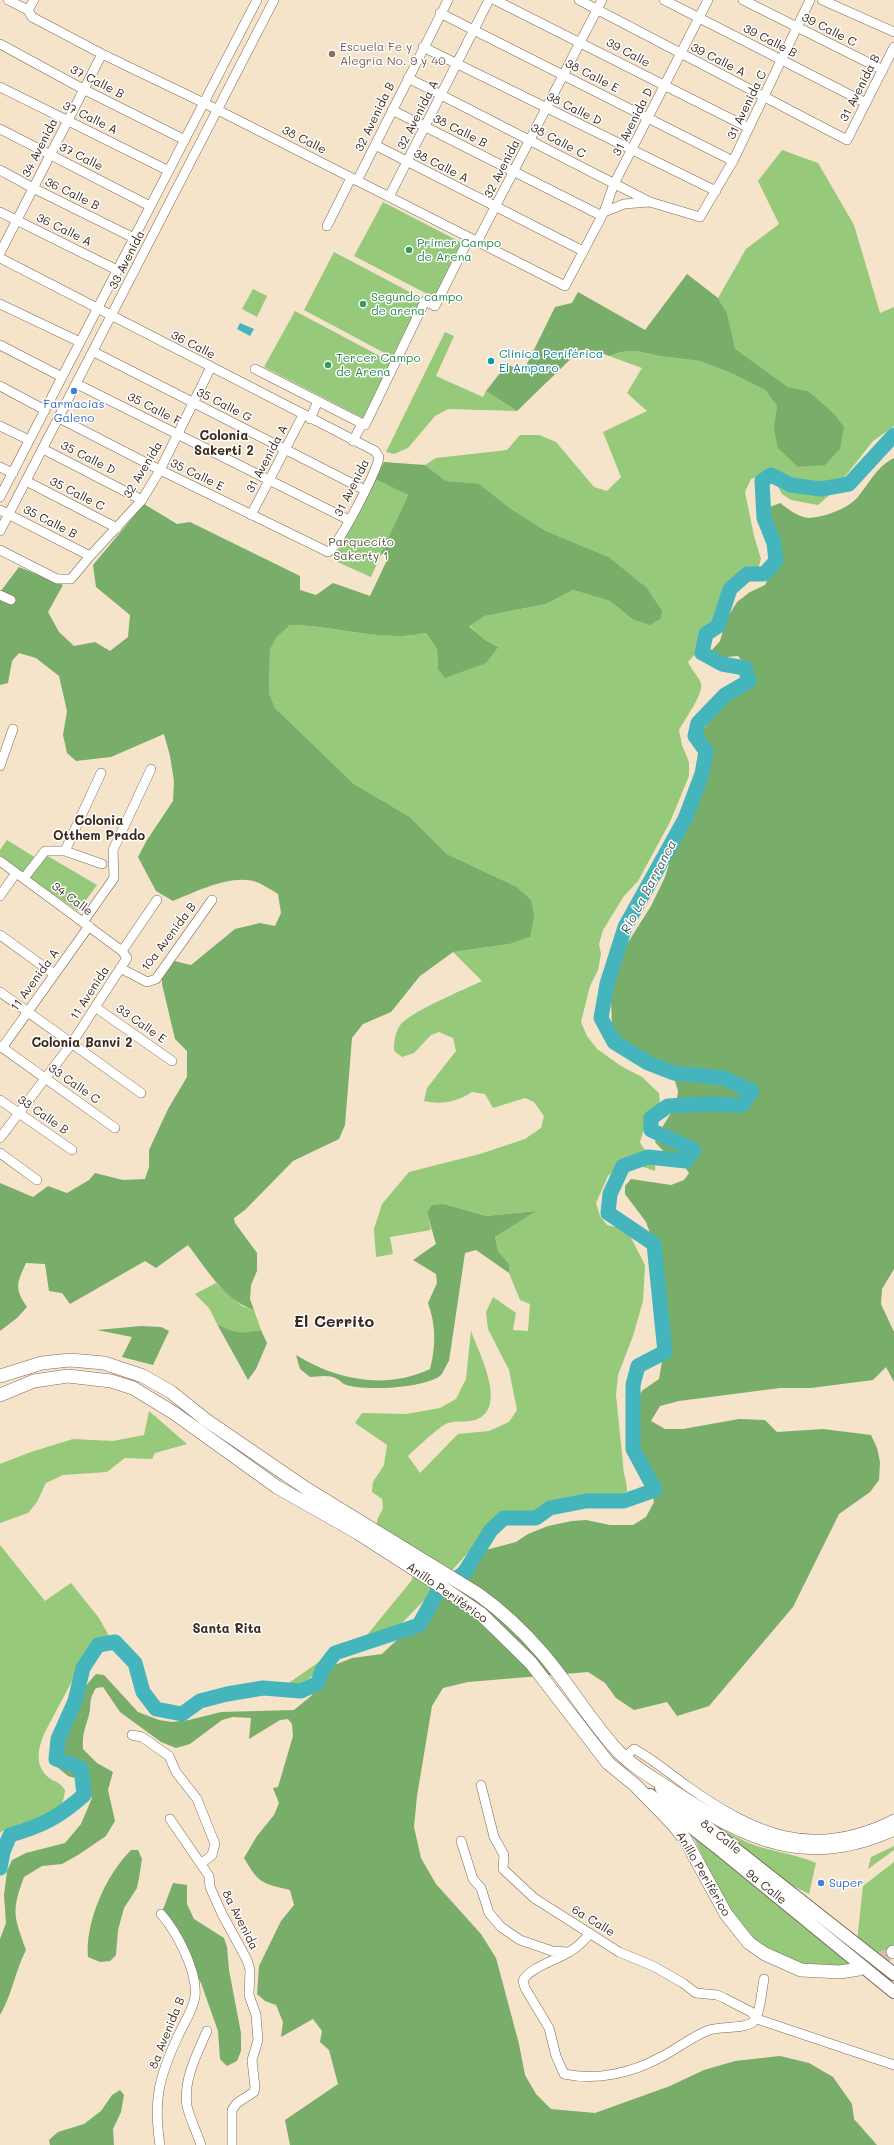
<!DOCTYPE html>
<html>
<head>
<meta charset="utf-8">
<style>
  body { margin:0 }
  canvas { display:block; background:#f5e3ca }
</style>
</head>
<body>
<canvas width="894" height="2145"></canvas>
<script>
const context = document.querySelector('canvas').getContext('2d');
context.lineJoin = 'round';
function paint(path, color) { context.fillStyle = color; context.fill(path, 'evenodd'); }
function stroke(path, color, width, dash) { context.strokeStyle = color; context.lineWidth = width; context.lineCap = dash ? 'butt' : 'round'; context.setLineDash(dash || []); context.stroke(path); }
function write(font, color, halo, rows, align = 'center') {
  context.font = font + ' Mali,sans-serif'; context.lineWidth = 3; context.setLineDash([]); context.textBaseline = 'middle'; context.strokeStyle = halo; context.fillStyle = color; for (const [text, x, y, turn = 0] of rows) {
    context.save(); context.translate(x, y); context.rotate((+turn || 0) * Math.PI / 180); context.textAlign = isNaN(turn) ? turn : align; if (halo) context.strokeText(text, 0, 0); context.fillText(text, 0, 0); context.restore();
  }
}
paint(new Path2D(`
  M782,150L818,163L854,225L880,313L894,307V426L873,441L832,493L818,505L791,500L782,494L775,481L764,474L751,479L745,492L754,536L761,559L758,569L739,577L726,586L713,619L705,643L688,662C691,669 698,676 701,683C704,694 684,720 679,730L682,745L689,762V776L670,822L638,881L624,896L603,930L599,944L601,954L598,970L590,986L581,1022L587,1036L597,1049L621,1066L642,1077L659,1093L660,1103L646,1123L640,1142C644,1151 658,1161 655,1171L635,1164L619,1166L608,1176L596,1203L600,1216L607,1225L627,1230L645,1265L643,1301L633,1336L618,1375L616,1395L623,1464C623,1474 627,1481 627,1491L617,1501L605,1506L551,1507L500,1521L489,1529L439,1585L403,1622L379,1641L338,1656L307,1680L292,1689L273,1694L339,1648L367,1635L412,1580L414,1567C404,1558 375,1537 377,1522C379,1511 385,1514 382,1499L372,1492L373,1482L384,1465L387,1445L355,1423L362,1413L406,1414L440,1408L456,1399L466,1379L471,1331C479,1353 509,1409 475,1420C466,1423 456,1420 448,1423C441,1425 414,1450 408,1456L420,1473L458,1434L489,1431L509,1422L517,1410L509,1370L488,1329L486,1312L493,1297L516,1313L513,1330L528,1331L530,1304L520,1300L509,1273V1264L498,1251L495,1237L535,1211L486,1216L444,1204L427,1213L431,1230L390,1237L393,1254L376,1257L374,1229L382,1204L409,1172L480,1154L525,1139L541,1128L544,1116L534,1102L525,1098L493,1108L485,1094L472,1092C457,1102 441,1105 424,1101L427,1088L456,1051L453,1038L439,1032L431,1035L414,1053L402,1057L394,1051C394,1041 395,1032 401,1024C411,1012 465,989 482,981L453,952L510,944L530,937L515,886L447,854L410,817L354,784L275,708L269,693L270,650L276,638L290,625C327,625 364,637 401,636C409,636 418,634 426,633L437,649L438,669L497,646L484,639L469,625L485,616L546,604L573,590L610,601L632,619L646,587L609,557L546,531L511,509L479,485L446,481L425,465L436,458L507,450L520,435H539L556,442L594,487L607,491L621,477L603,432L647,411L627,393L642,368L609,356L620,352L637,351L659,356L700,361L733,374L765,390L777,406L775,429L798,467L825,464L840,449L808,391L788,387L734,349L727,313L718,298L746,249L779,224L758,181Z
  M383,202L464,244L435,298L354,256Z
  M334,252L423,299L392,357L304,310Z
  M253,289L267,296L257,317L242,309Z
  M295,311L391,362L363,418L264,367Z
  M445,332L454,336L436,376L483,397L486,391L517,411L448,409L435,416L408,448L394,454L386,452Z
  M375,479L408,495L371,577L333,560Z
  M7,840L36,858L23,874L0,856V850Z
  M46,855L97,885L78,911L30,878Z
  M216,1283L242,1306L254,1310L261,1330L246,1333H234L217,1324L209,1308L195,1294Z
  M149,1411L187,1444L155,1453L152,1459L125,1458L107,1472L63,1475L46,1483L37,1502L28,1513L0,1523V1464L31,1452L73,1439L113,1441L144,1435Z
  M0,1545L45,1601L71,1583L99,1618L113,1643H102L88,1651L46,1730C39,1745 33,1764 48,1777C55,1783 58,1780 65,1790C64,1796 64,1802 59,1807C50,1817 15,1827 2,1831L0,1833Z
  M701,1815C719,1827 737,1839 757,1846C778,1853 795,1854 816,1863L809,1894L779,1879Z
  M693,1836L853,1964L844,1968L810,1967L764,1949L729,1913Z
  M894,1846V1850L868,1869L871,1857Z
  M894,1862V1948L878,1957L857,1941L863,1886Z`), '#96c97a');
paint(new Path2D(`
  M687,274L718,298L727,313L735,349L788,387L808,391L834,414L844,427L840,449L825,465L798,467L778,448L774,429L777,406L765,390L733,374L700,361L659,356L637,351L620,352L609,356L597,351L580,350L517,411L486,391L507,364L523,372L555,307L572,303L578,292L645,330Z
  M894,458V1269L882,1289L881,1304L894,1332V1382L886,1367L873,1380L811,1388H780L679,1401L660,1406L651,1421L665,1429H683L739,1419L765,1420L777,1432L823,1429L871,1435L877,1448L880,1462L879,1480L870,1492L839,1514L793,1607L709,1706L677,1716L667,1702L634,1710L616,1698L605,1683L588,1672L468,1682L443,1688L432,1706L417,1796L414,1827L421,1858L436,1884L481,1934L496,1958L519,2044L525,2075L536,2094L551,2109L595,2113L670,2086L704,2070L735,2061L780,2056L809,2063L833,2077L852,2104L854,2119L877,2145H290L285,2120L338,2084L329,2050L320,2042L322,2031L313,2019L281,2037L283,2022L276,2005L265,2001L257,1994L259,1966L281,1921L294,1905L290,1890C262,1883 259,1884 244,1858L257,1836L274,1815L279,1803L273,1788L278,1787L293,1736L292,1724L288,1719L280,1720L249,1739L251,1718L233,1717L222,1720L190,1744L176,1748L161,1742L120,1712L103,1687L96,1688C88,1701 92,1703 89,1715C85,1729 82,1734 83,1749L97,1763L113,1772L108,1790L115,1821L106,1836L78,1855L62,1864L42,1866L24,1877C11,1912 14,1916 26,1950C15,1971 12,1995 0,2015V1939L6,1923L4,1895L7,1871L12,1860L26,1853L65,1843L81,1824L92,1798L85,1781L68,1776L56,1766C56,1760 54,1753 55,1747C57,1729 83,1687 96,1674L104,1675L138,1712L159,1720L172,1722L189,1720L221,1712L294,1710L311,1696L332,1666L352,1658L382,1654L454,1586L482,1551L516,1542L528,1534L548,1526L572,1521L586,1520L610,1525H633L646,1517L654,1502L649,1479L638,1459L637,1434L632,1418L634,1401L643,1390L659,1379L664,1350L651,1236L646,1222L625,1194V1186L631,1179L671,1185L684,1180L689,1173L680,1160L667,1155L655,1142L658,1134L676,1105L678,1091L674,1078L634,1053L612,1029L611,997L620,955L651,906L665,877L673,851L694,800L699,793L707,769L698,750L700,735L718,707L732,699L745,679L747,667L738,656L727,657L711,666L709,660L712,650L720,641L726,620L737,602L750,592L765,585L770,574L765,509L780,503C787,508 799,518 809,518C824,517 847,509 857,498C869,484 877,466 894,458Z
  M384,462L425,465L446,481L479,484L511,509L546,531L609,557L646,587L662,611L661,618L650,625L632,619L610,601L573,590L546,604L485,616L469,626L484,639L498,647L486,663L445,678L438,669L437,649L426,633C418,634 409,636 401,636C364,637 327,625 290,625L276,638L270,650L269,693L275,708L354,784L410,817L447,854L515,886L531,900L534,916L530,937L510,944L453,952L420,976L391,1012L363,1024L352,1038L345,1125L339,1139L293,1161L245,1210L234,1218L235,1223L257,1253V1271L251,1285L250,1299L254,1310C224,1300 206,1268 188,1245L156,1268L145,1261L70,1304L62,1293L49,1291L45,1264L26,1263C17,1283 14,1288 27,1307L17,1318L0,1331V1183L33,1197L48,1186L67,1193L89,1180L95,1173L123,1180L145,1179L149,1167V1150L168,1109L187,1077V1051L175,1039L162,984V966L170,960L191,965L235,929L260,923L275,926L281,913L278,894C272,890 265,886 259,883C235,872 195,892 173,901L156,891L138,857L147,840L173,801L174,781L170,756L164,734L111,757L76,761L67,753L63,735L67,711L59,676L36,658L19,653L12,661L8,683L0,685V592L19,567L63,585L48,612L59,632L74,646L95,642L110,651L128,637L130,615L96,587L93,565L144,504L177,524L190,522L300,576V590L316,595L333,583L370,596L388,558L381,554L408,495L375,479Z
  M444,1204L486,1216L536,1211L495,1237L498,1251L509,1264V1273L476,1250L465,1253L449,1361C446,1365 444,1371 441,1375C428,1388 361,1392 344,1384C342,1383 340,1380 337,1379C329,1374 318,1377 310,1377L300,1369L296,1355C336,1380 386,1390 430,1369C436,1347 436,1325 428,1303L437,1283L436,1274L413,1260L436,1244L427,1213L432,1205Z
  M217,1324C236,1334 241,1334 261,1330L267,1343L256,1369L248,1380Z
  M141,1326L161,1327L169,1331L153,1365L122,1357L132,1337L97,1330Z
  M131,1850H138L142,1859L139,1878L137,1888L124,1908L118,1930L116,1955L110,1961L100,1962L88,1957C85,1922 106,1875 131,1850Z
  M173,1883L187,1885V1904L194,1919L224,1938L227,1947L229,1970L241,2033V2051L237,2061L227,2066L220,2059L218,2031L201,1983L162,1912Z
  M120,2090L124,2095L121,2112L113,2129L114,2145H50L49,2140L58,2132L84,2124L101,2111L112,2095Z`), '#78ad6a');
paint(new Path2D(`
  M240,323L254,329L250,336L237,329Z`), '#45b5bd');
stroke(new Path2D(`
  M0,1868L3,1852L10,1835C42,1826 59,1817 84,1795L81,1768L56,1759L58,1739L75,1701L83,1668L98,1645L115,1642L135,1663L143,1692L156,1709L182,1714L200,1701L227,1694L263,1688L301,1691L318,1683L322,1670L335,1653L419,1625L438,1591L464,1573L491,1530L504,1518H536L550,1508L586,1501H624L655,1490L633,1449V1385L638,1366L665,1352L654,1244L608,1213L610,1194L623,1166L648,1157L686,1161L694,1150L651,1130V1118L668,1106L703,1104L742,1105L752,1091L723,1078L674,1073L648,1063L614,1042L601,1018L607,984L625,927L685,819L702,774L706,751L695,736L698,723L725,695L749,681L745,668L722,664L702,653L706,634L718,626L730,589L747,574H764L776,561L774,543L764,518L762,481L771,475L791,485L821,489L849,484L894,435`), '#45b5bd', 15);
stroke(new Path2D(`
  M859,1969L893,1952`), '#d0bea8', 13, [13, 6]);
const minor = new Path2D(`
  M8,0L28,10
  M34,0L28,10L32,17L102,54L204,103L565,286L604,212L614,184L708,0
  M495,0L749,128
  M579,0L847,140L894,47
  M664,0L866,103
  M743,0L883,70
  M822,0L894,32
  M440,13L733,161
  M0,44L83,89L185,140
  M423,47L716,191
  M408,78L650,202L700,217L733,161L810,0
  M0,87L169,171
  M392,110L602,216
  M0,129L150,206
  M375,145L583,251
  M0,170L33,188L134,238
  M357,181L448,0
  M389,197L489,0
  M0,212L117,270
  M604,212L624,204L649,202
  M327,226L351,178
  M477,242L602,0
  M0,253L102,54
  M0,258L375,451L379,457C378,469 338,547 328,552L160,470L59,418
  M0,304L80,342
  M0,345L62,377
  M94,352L365,490
  M255,369L365,425L425,301L435,306L469,238
  M77,384L349,520
  M0,386L45,410
  M310,419L318,401
  M0,426L29,440
  M353,441L362,424
  M43,449L142,500
  M0,467L13,473
  M26,481L117,528
  M0,497L257,0
  M0,510L90,556
  M251,515L303,415
  M0,531L274,0
  M0,550L57,579H71L90,556L142,500L160,470L211,367
  M0,595L11,600
  M0,766L13,729
  M65,851L101,773
  M0,861L122,951L127,958L72,1043L0,1138
  M24,878L45,851H65L102,864
  M0,896L16,873
  M83,922L114,878L113,850L151,769
  M0,935L54,974
  M122,951L157,900
  M120,968L147,982L156,979L212,900
  M0,992L141,1093
  M95,1007L172,1061
  M0,1046L115,1128
  M2,1048L89,926
  M0,1100L72,1150
  M0,1153L37,1180
  M132,1735L142,1737L169,1756L176,1772L197,1799L215,1844L212,1855L201,1864
  M625,1757L634,1749C653,1759 670,1774 687,1786C755,1834 813,1860 894,1819
  M481,1785L494,1837L504,1855L503,1869L534,1898L619,1952L653,1966L683,1983L696,1993L717,1995L724,1998L751,2012L757,2019L894,2065
  M170,1819L209,1876L210,1887L222,1914L247,1960L250,1970L249,1995L256,2015L258,2040L252,2060L255,2088L254,2092L237,2103L232,2110V2145
  M461,1841L473,1879L481,1888L489,1913L501,1927L520,1940L552,1951L568,1952
  M590,1933C584,1941 578,1947 569,1952C557,1960 528,1968 523,1981L525,1988L549,2028L556,2056L564,2074C597,2081 632,2073 661,2057C677,2049 691,2037 709,2030C721,2026 745,2029 753,2022C760,2017 762,1988 764,1979
  M160,2145C153,2100 159,2077 178,2036C184,2023 193,2010 195,1997C198,1972 177,1932 161,1914
  M201,2145C197,2133 190,2119 187,2106C183,2080 197,2054 207,2031`);
const major = new Path2D(`
  M661,1788L673,1800L894,1974
  M650,1795L723,1852L894,1992`);
const highway = new Path2D(`
  M0,1376L42,1363L70,1360L104,1363L143,1376L171,1392L206,1420L307,1489L478,1594C502,1611 523,1631 542,1653C568,1683 589,1719 616,1749C631,1766 655,1779 674,1792C748,1840 807,1869 894,1829
  M0,1395L34,1381L68,1376L111,1381L133,1388L174,1413L277,1487L358,1533L439,1585L480,1613L531,1663L608,1763L635,1785L672,1823L685,1839L726,1914L749,1943L765,1954L801,1970L840,1972L859,1969
  M893,1952H894`);
stroke(minor, '#7c6b5a', 10);
stroke(major, '#7c6b5a', 14);
stroke(highway, '#7c6b5a', 14);
stroke(minor, '#fff', 9);
stroke(major, '#fff', 12);
stroke(highway, '#fff', 13);
for (const [x, y, r, color] of [
  [332,54,4,"#8d6e63"],
  [409,250,4,"#2e9e5b"],
  [363,304,4,"#2e9e5b"],
  [491,361,4,"#0f9aa8"],
  [328,365,4,"#2e9e5b"],
  [74,391,4,"#3f7fe0"],
  [821,1883,4,"#3f7fe0"]
]) { const dot = new Path2D(); dot.arc(x, y, r, 0, 2 * Math.PI); context.fillStyle = color; context.fill(dot); stroke(dot, '#fff', 1.5); }
write('12px', '#3b2a1e', '#fff', [
  ["39 Calle C",829,30,27],
  ["39 Calle B",770,41,27],
  ["39 Calle",628,53,28],
  ["39 Calle A",718,60,27],
  ["38 Calle E",592,76,27],
  ["37 Calle B",97,82,27],
  ["31 Avenida B",860,88,-63],
  ["31 Avenida C",747,105,-64],
  ["38 Calle D",574,109,26],
  ["32 Avenida A",418,115,-63],
  ["32 Avenida B",375,117,-64],
  ["37 Calle A",90,118,26],
  ["31 Avenida D",633,122,-63],
  ["38 Calle B",460,131,27],
  ["38 Calle",304,140,27],
  ["38 Calle C",558,141,28],
  ["34 Avenida",40,148,-63],
  ["37 Calle",81,157,27],
  ["38 Calle A",441,166,27],
  ["32 Avenida",502,169,-63],
  ["36 Calle B",72,194,26],
  ["36 Calle A",64,230,26],
  ["33 Avenida",127,260,-63],
  ["36 Calle",193,345,27],
  ["35 Calle G",224,405,27],
  ["35 Calle F",154,409,27],
  ["35 Calle D",88,458,27],
  ["31 Avenida A",267,459,-62],
  ["32 Avenida",143,470,-59],
  ["35 Calle E",197,475,26],
  ["31 Avenida",352,488,-63],
  ["35 Calle C",77,494,27],
  ["35 Calle B",50,522,27],
  ["34 Calle",72,899,37],
  ["10a Avenida B",169,937,-53],
  ["11 Avenida A",35,980,-54],
  ["11 Avenida",90,993,-57],
  ["33 Calle E",141,1024,35],
  ["33 Calle C",74,1084,35],
  ["33 Calle B",43,1115,35],
  ["Anillo Periférico",447,1593,35],
  ["8a Calle",721,1837,38],
  ["Anillo Periférico",703,1874,60],
  ["9a Calle",766,1887,39],
  ["8a Avenida",240,1920,63],
  ["6a Calle",593,1921,32],
  ["8a Avenida B",167,2033,-68]
]);
write('12px', '#785e54', '#fff', [
  ["Escuela Fe y",340,47],
  ["Alegría No. 9 y 40",340,61]
], 'left');
write('12px', '#27864d', '#fff', [
  ["Primer Campo",417,243],
  ["de Arena",417,257],
  ["Segundo campo",371,297],
  ["de arena",371,311],
  ["Tercer Campo",336,358],
  ["de Arena",336,372]
], 'left');
write('12px', '#0d838f', '#fff', [
  ["Clinica Periférica",499,354],
  ["El Amparo",499,368]
], 'left');
write('12px', '#366cbe', '#fff', [
  ["Farmacias",74,404],
  ["Galeno",74,418],
  ["Super",829,1883,"left"]
]);
write('12px', '#565a3a', '#fff', [
  ["Parquecito",361,542],
  ["Sakerty 1",361,556]
]);
write('bold 13px', '#3b2a1e', '#fff', [
  ["Colonia",224,436],
  ["Sakerti 2",224,451],
  ["Colonia",99,821],
  ["Otthem Prado",99,836],
  ["Colonia Banvi 2",82,1043],
  ["Santa Rita",227,1629]
]);
write('italic 13px', '#3f625e', '#fff', [
  ["Río La Barranca",649,887,-62]
]);
write('bold 16px', '#3b2a1e', '#fff', [
  ["El Cerrito",334,1322]
]);
</script>
</body>
</html>
